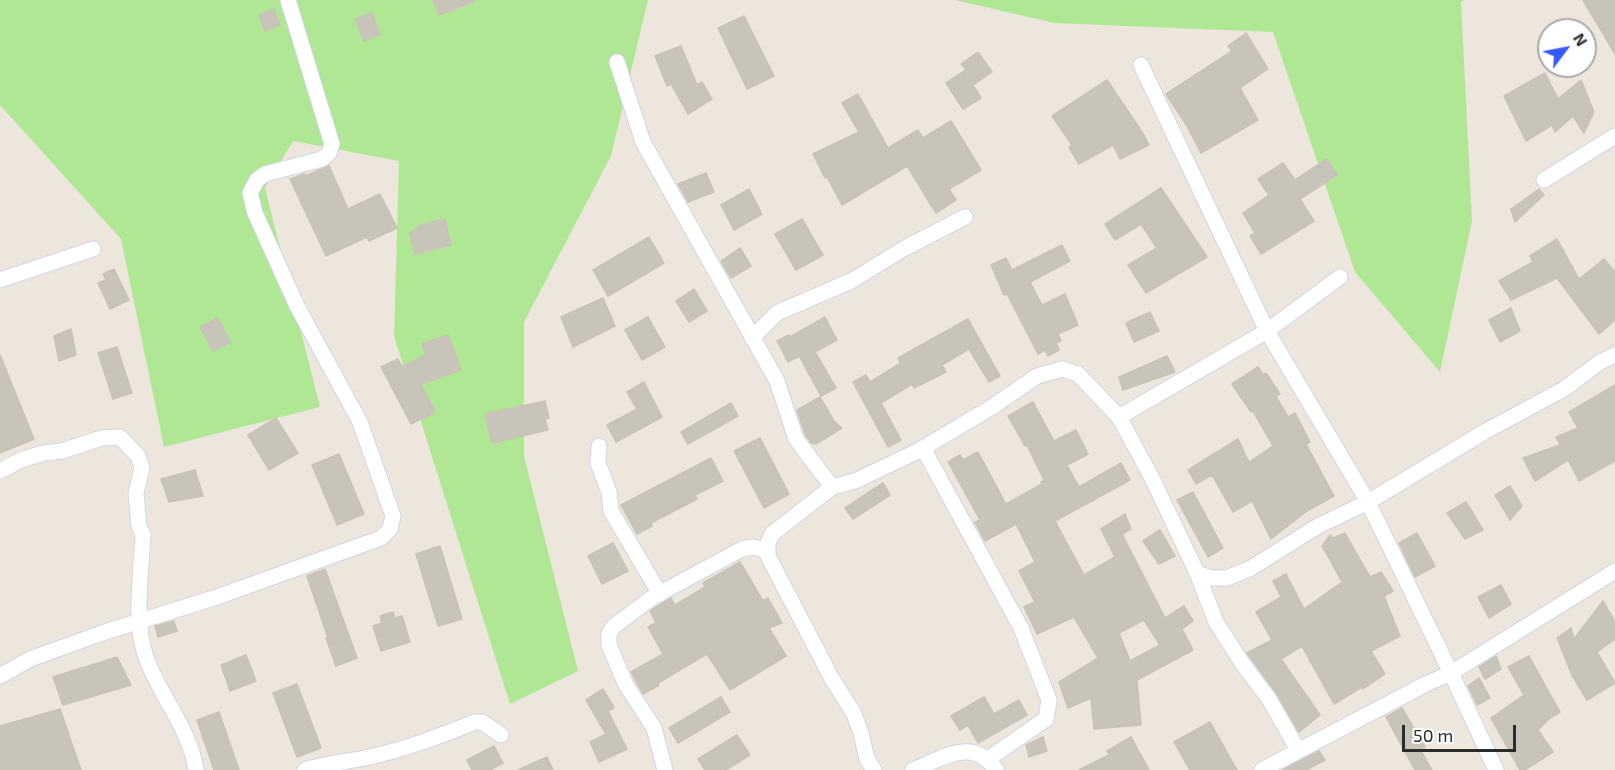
<!DOCTYPE html>
<html>
<head>
<meta charset="utf-8">
<style>
  body { margin:0 }
  #map { position:relative; width:1615px; height:770px; overflow:hidden; background:#ede6dc; font-family:"Exo 2",sans-serif }
  canvas { display:block }
  .north { position:absolute; left:1537px; top:18px; width:60px; height:60px; box-sizing:border-box; background:#fff; border:2px solid #aaa; border-radius:50%; rotate:58deg; font-size:16px; font-weight:700; line-height:24px; text-align:center; color:#2b2b2b }
  .north::after { content:''; display:block; margin:auto; width:21px; height:27px; background:#375bff; clip-path:polygon(50% 0,100% 100%,50% 72%,0 100%) }
  .scale { position:absolute; left:1402px; top:725px; width:114px; height:27px; box-sizing:border-box; border:3px solid #2b2b2b; border-top:0; padding-left:8px; font-size:18px; line-height:21px; white-space:nowrap; color:#2b2b2b; -webkit-text-stroke:4px #fff; paint-order:stroke }
</style>
</head>
<body>
<div id="map">
<canvas width="1615" height="770"></canvas>
<div class="north">N</div>
<div class="scale">50 m</div>
</div>
<script>
const context = document.querySelector('canvas').getContext('2d');
context.lineJoin = 'round';
function paint(path, color) { context.fillStyle = color; context.fill(path, 'evenodd'); }
function stroke(path, color, width, dash) { context.strokeStyle = color; context.lineWidth = width; context.lineCap = dash ? 'butt' : 'round'; context.setLineDash(dash || []); context.stroke(path); }
paint(new Path2D(`
  M0,0H648L611,156L524,322V456L578,671L510,704L394,336L399,161L293,141L265,188L320,407L164,447L121,239L0,105Z
  M955,0H1464L1461,2L1472,221L1440,372L1355,272L1273,32L1054,23Z`), '#b0e795');
const building = new Path2D(`
  M433,0H475V1L439,15Z
  M1583,0H1615V54Z
  M274,9L280,25L265,31L259,15Z
  M372,13L380,35L364,41L355,19Z
  M744,16L774,76L747,89L718,28Z
  M1246,33L1268,69L1240,88L1258,120L1201,153L1187,126L1166,94L1232,51L1228,46Z
  M681,46L697,85L702,82L712,99L688,114L671,84L667,86L655,56Z
  M978,52L992,72L973,85L981,98L963,109L946,83L966,70L961,64Z
  M1545,73L1558,99L1581,80L1594,112L1584,133L1573,116L1555,132L1552,125L1526,141L1504,96Z
  M1107,80L1142,132L1149,145L1120,159L1113,145L1079,164L1069,147L1072,145L1052,116Z
  M858,94L888,148L918,130L923,138L951,121L981,170L949,189L956,200L936,213L907,166L842,205L827,177L825,178L813,154L859,132L842,103Z
  M1327,159L1337,175L1300,199L1314,221L1261,254L1250,236L1255,233L1243,213L1269,195L1258,179L1283,163L1295,180Z
  M329,166L348,209L380,194L397,228L369,241L367,237L326,256L290,179L304,174L305,176Z
  M706,173L714,192L688,202L678,184Z
  M1161,188L1207,257L1146,293L1128,265L1157,248L1141,224L1115,240L1105,224Z
  M749,189L762,214L734,230L721,205Z
  M1539,189L1544,195L1515,222L1511,209Z
  M445,219L451,245L415,254L410,233L421,225Z
  M802,219L823,255L796,270L775,234Z
  M649,237L664,263L608,296L593,270Z
  M1557,239L1579,279L1604,259L1615,272V320L1599,334L1557,278L1511,300L1499,281L1533,262L1530,256Z
  M1062,245L1070,261L1030,282L1042,305L1065,294L1078,325L1058,334L1061,341L1056,343L1059,350L1048,356L1045,350L1038,354L1007,294L1004,295L991,265L1006,258L1012,270Z
  M740,248L751,266L731,278L721,261Z
  M114,269L129,300L110,309L98,283L106,280L103,274Z
  M694,289L707,311L689,322L676,301Z
  M603,298L615,326L573,347L561,317Z
  M1511,308L1520,331L1500,342L1489,320Z
  M1150,312L1159,331L1134,342L1126,323Z
  M648,317L665,347L642,360L625,330Z
  M825,317L837,340L815,352L836,388L821,396L799,356L788,362L777,341L789,335L790,337Z
  M218,318L230,342L213,351L200,327Z
  M968,319L1000,376L989,382L969,349L942,365L946,372L914,388L912,384L881,403L901,440L888,447L853,382L866,375L870,382L901,363L898,358Z
  M71,329L76,355L59,361L54,336Z
  M448,335L461,370L421,384L435,412L411,424L381,367L398,359L402,367L426,355L422,344Z
  M117,347L132,393L113,399L98,353Z
  M0,355L34,439L0,453Z
  M1167,356L1175,372L1123,390L1119,377Z
  M1258,367L1263,375L1266,373L1280,394L1276,396L1288,417L1295,413L1310,442L1306,444L1334,496L1307,511L1271,539L1252,501L1233,512L1212,475L1196,484L1188,470L1238,439L1249,462L1273,446L1253,411L1251,412L1232,384Z
  M644,382L662,417L616,442L607,425L637,409L627,392Z
  M1615,385V461L1579,481L1568,460L1535,481L1523,458L1560,445L1556,437L1578,428L1569,412Z
  M820,397L834,421L842,428L816,444L811,443L805,434L797,410Z
  M545,401L549,418L545,419L548,430L492,443L485,414Z
  M1033,402L1054,441L1076,430L1088,454L1067,465L1079,487L1121,463L1130,480L1055,521L1084,575L1115,557L1101,529L1125,514L1131,529L1122,534L1165,618L1184,606L1193,621L1182,629L1193,650L1137,680L1141,725L1094,729L1091,698L1068,708L1059,682L1098,658L1074,617L1037,634L1024,607L1035,602L1019,571L1035,562L1016,524L985,541L975,522L980,520L948,462L960,455L963,460L978,452L1006,504L1042,484L1041,482L1044,480L1027,445L1025,446L1008,416ZM1144,620L1160,645L1130,661L1119,633Z
  M731,403L738,416L688,444L681,432Z
  M276,418L298,453L269,470L248,435Z
  M760,438L789,494L764,508L734,451Z
  M339,454L364,514L337,525L312,465Z
  M711,458L723,481L695,495L697,499L651,523L652,526L637,534L621,505Z
  M195,470L203,496L169,502L161,479Z
  M883,483L890,495L853,519L845,508Z
  M1510,486L1522,506L1510,520L1495,495Z
  M1193,492L1223,548L1208,557L1177,500Z
  M1466,502L1483,530L1465,539L1447,513Z
  M1160,530L1175,556L1159,564L1143,541Z
  M1345,533L1370,577L1381,572L1393,591L1384,596L1400,636L1371,651L1385,674L1363,689L1362,687L1334,704L1302,646L1281,659L1320,715L1299,732L1277,694L1247,653L1272,640L1256,612L1281,597L1273,581L1286,574L1304,609L1342,582L1322,546L1330,535L1333,538Z
  M1417,533L1435,566L1415,577L1399,543Z
  M613,543L628,571L602,584L588,556Z
  M440,546L462,619L438,626L416,554Z
  M740,562L763,601L768,598L782,623L769,628L786,656L730,690L707,654L658,683L659,685L643,694L631,672L663,654L648,627L656,623L650,611L671,598L675,605L705,587L703,583Z
  M325,569L357,658L336,666L326,638H328L307,576Z
  M1501,585L1511,604L1489,618L1478,597Z
  M1603,601L1615,622V639L1597,652L1615,683L1587,700L1572,675L1557,638L1571,628L1574,639Z
  M393,612L395,618L402,616L410,642L381,651L373,626L382,623L380,616Z
  M174,621L177,631L158,637L155,626Z
  M246,655L256,681L230,691L221,665Z
  M1496,656L1501,669L1485,679L1479,667Z
  M1529,656L1560,712L1550,718L1538,730L1553,752L1525,770H1520L1491,718L1524,695L1508,667Z
  M117,657L131,685L63,705L53,677Z
  M1479,678L1490,698L1477,705L1468,686Z
  M297,684L321,748L297,757L273,693Z
  M603,689L614,708L608,711L627,749L599,762L590,742L606,734L586,700Z
  M721,697L730,712L678,743L669,728Z
  M984,697L994,714L1019,700L1027,715L978,743L968,725L960,730L951,716Z
  M1402,708L1425,747L1420,749L1432,770H1415L1386,717Z
  M60,709L81,770H0V726Z
  M219,712L239,770H214L197,720Z
  M1210,722L1237,770H1190L1174,742Z
  M737,735L750,755L726,770H705L698,759Z
  M1043,737L1047,751L1029,757L1026,745Z
  M1131,737L1149,770H1079L1109,755L1107,751Z
  M494,746L503,763L490,770H472L467,760Z
  M1319,751L1325,760L1306,770H1283Z
  M547,757L553,770H518Z`);
paint(building, '#c9c4ba');
stroke(building, '#c9c2b5', 1.5);
const minor = new Path2D(`
  M617,62L643,142L777,381L796,439L832,487
  M1141,65L1267,331L1368,502L1451,673L1615,571
  M1544,180L1615,136
  M0,280L93,249
  M752,338L777,313L853,280L903,249L965,217
  M1119,417L1267,331L1340,277
  M599,446L598,463L609,492L611,511L660,594
  M923,448L1021,628L1049,700L1046,719L988,759
  M0,471L21,460L43,453L62,451L102,438L120,437L138,456L142,468L136,493L139,526L143,535C141,571 135,611 143,647C154,690 190,726 196,770
  M1197,573L1211,578H1227L1251,568L1318,526L1368,502L1486,431L1564,389L1600,362L1615,355
  M0,676L30,659L105,632L217,597L381,538L390,529L393,516L360,422L297,306L255,213L250,193L257,180L265,174L322,159L329,153L332,144L288,0
  M305,770C326,763 348,762 369,757C406,749 440,736 475,722H482L501,735
  M665,770L654,728L626,685L609,645V634L613,627L653,597L742,549L753,547L768,551
  M874,770L867,759L861,733L854,714L831,677L768,556V543L772,534L832,487L855,481L918,451L992,407L1037,376L1062,369L1078,374L1119,417L1152,478L1197,573L1216,622L1242,663L1269,699L1298,750
  M913,770C943,758 973,736 996,770
  M1262,770L1426,684L1451,673L1496,770`);
stroke(minor, '#d1d5e4', 17);
stroke(minor, '#fff', 15);
</script>
</body>
</html>
